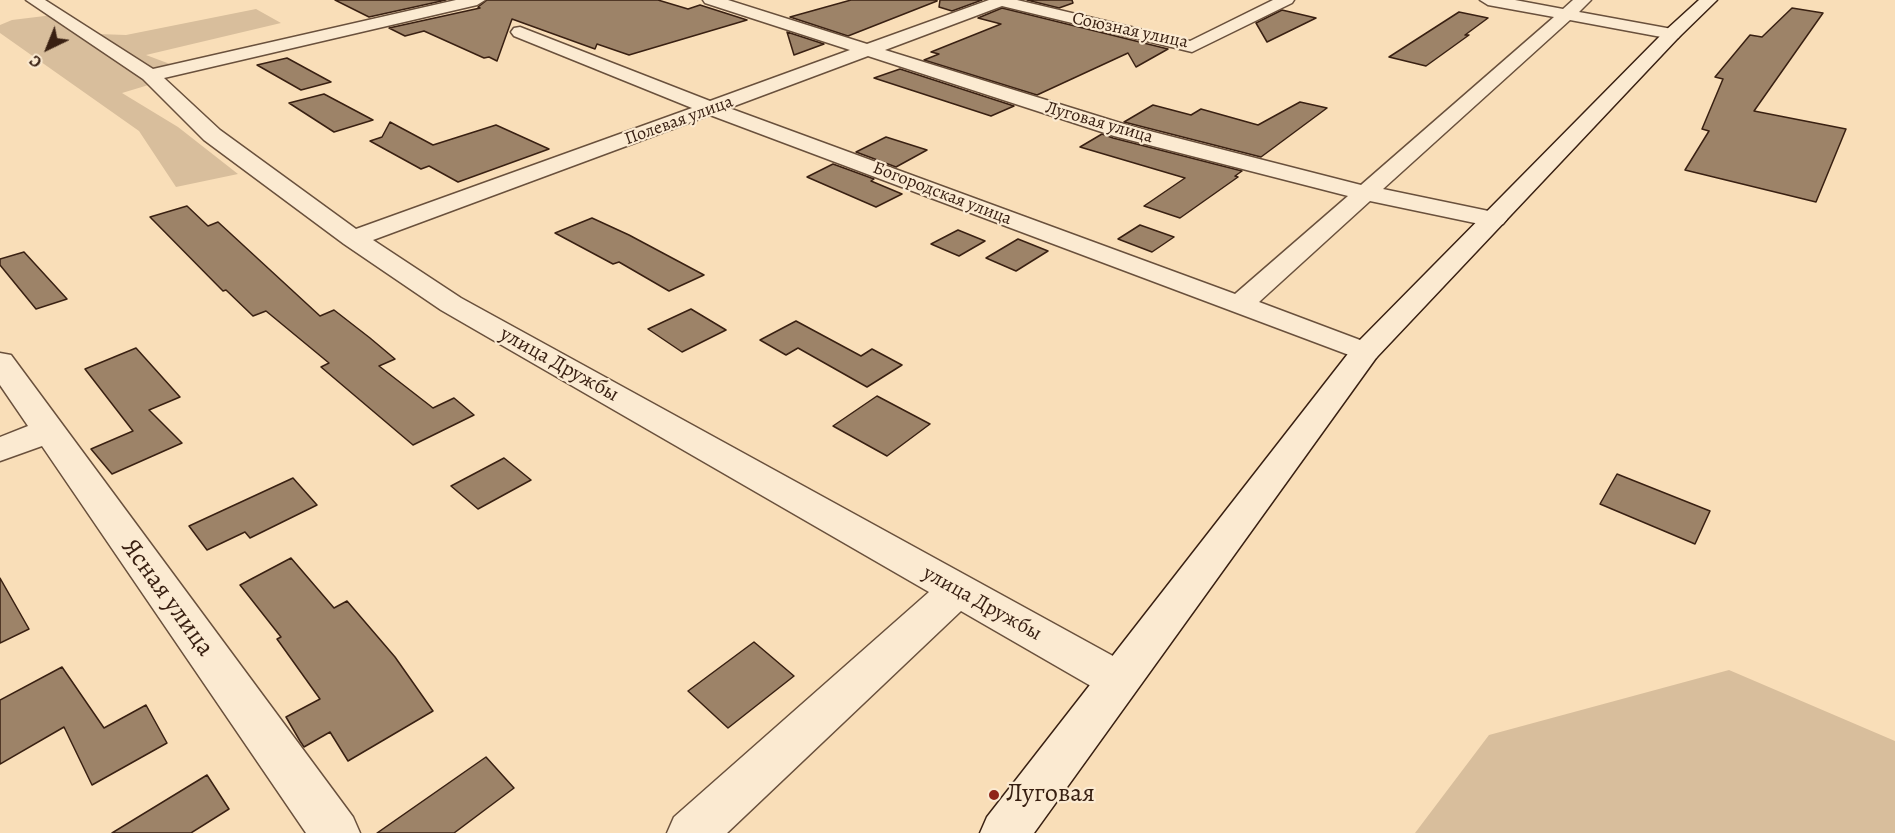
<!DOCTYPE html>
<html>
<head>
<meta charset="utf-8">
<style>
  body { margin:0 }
  #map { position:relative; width:1895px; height:833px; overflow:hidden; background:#f9deb8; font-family:Alegreya,serif }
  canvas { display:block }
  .north { position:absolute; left:18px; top:18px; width:60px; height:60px; -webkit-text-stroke:4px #fbead1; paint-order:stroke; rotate:223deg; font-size:16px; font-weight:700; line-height:24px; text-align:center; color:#392012 }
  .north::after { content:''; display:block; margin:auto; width:21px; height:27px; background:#392012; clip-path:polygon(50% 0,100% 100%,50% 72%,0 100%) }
</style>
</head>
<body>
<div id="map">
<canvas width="1895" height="833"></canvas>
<div class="north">С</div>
</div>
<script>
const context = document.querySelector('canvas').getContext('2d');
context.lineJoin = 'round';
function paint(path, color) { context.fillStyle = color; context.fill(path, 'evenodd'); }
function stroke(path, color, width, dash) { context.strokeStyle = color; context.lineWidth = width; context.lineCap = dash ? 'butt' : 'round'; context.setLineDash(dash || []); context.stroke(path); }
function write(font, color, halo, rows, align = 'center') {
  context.font = font + ' Alegreya,serif'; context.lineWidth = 4.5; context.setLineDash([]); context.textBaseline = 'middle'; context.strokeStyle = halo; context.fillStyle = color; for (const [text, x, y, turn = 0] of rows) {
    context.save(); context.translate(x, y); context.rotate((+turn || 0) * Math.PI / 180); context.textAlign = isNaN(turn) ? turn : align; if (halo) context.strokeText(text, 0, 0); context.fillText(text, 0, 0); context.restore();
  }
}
paint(new Path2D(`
  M256,9L281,23L146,55L170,64L165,80L122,93L178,127L238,174L176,187L139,131L0,33V25L12,20L61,14L98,34L126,35Z
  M1729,670L1895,741V833H1415L1489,735Z`), '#d8be9c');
const building = new Path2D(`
  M335,0H446L369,17Z
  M487,0H658L688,9L700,5L747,20L629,55L597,44L595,49L512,19L497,61L489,57L484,58L424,31L405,36L389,28L480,8L478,7Z
  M851,0H937V1L848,36L790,17Z
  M940,0H982L952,11L939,7Z
  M1027,0H1072L1073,3L1059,8Z
  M1002,8L1168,49L1136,67L1128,53L1037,95L924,60L939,54L931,52L1001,24L978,18Z
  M1792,8L1823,13L1754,111L1846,129L1816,202L1685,170L1709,131L1702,129L1723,79L1715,77L1750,35L1762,37Z
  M1282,10L1316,18L1267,42L1256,23Z
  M1459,12L1488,18L1465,35H1469L1426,66L1389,57Z
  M787,32L824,44L794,55Z
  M287,58L331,82L301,90L257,65Z
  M900,69L1014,106L991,116L874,78Z
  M324,94L373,120L334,132L289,103Z
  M1300,102L1327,108L1261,157L1124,122L1153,105L1191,115L1201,109L1258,125Z
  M390,122L433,145L496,125L549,149L458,182L429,166L421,169L370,141L382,137Z
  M1102,134L1113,138L1242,171L1235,176L1238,177L1180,218L1144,206L1185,178L1080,147Z
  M886,137L927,150L896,167L856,152Z
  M833,164L874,179L871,181L902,194L876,207L807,177Z
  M187,206L208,226L218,222L320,316L334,310L370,338L395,359L379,366L433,408L454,398L474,415L413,445L321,367L329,363L266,311L253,316L226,290L223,291L150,217Z
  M592,218L629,235L704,275L669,291L619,262L613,264L555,233Z
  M1140,225L1174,237L1152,252L1118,239Z
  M958,230L985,241L959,256L931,244Z
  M1018,239L1048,251L1016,271L986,258Z
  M24,252L67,299L36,309L0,265V259Z
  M691,309L726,330L682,352L648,329Z
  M796,321L861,356L872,349L902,365L867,387L798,348L786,355L760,340Z
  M136,348L180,397L149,410L182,443L112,474L91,449L133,431L85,369Z
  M877,396L930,424L887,456L833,426Z
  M504,458L531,480L478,509L451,486Z
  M1617,474L1710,511L1695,544L1600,504Z
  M293,478L317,505L250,538L245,532L207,550L189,526Z
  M291,558L334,608L347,601L395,657L433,711L348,761L330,732L304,747L300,741L286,717L320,699L277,639L281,637L240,585Z
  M0,578L29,629L0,643Z
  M754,642L794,676L728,728L688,691Z
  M62,667L104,728L146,705L167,743L92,785L64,727L0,764V700Z
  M486,757L514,788L454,833H377Z
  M207,775L229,809L191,833H112Z`);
paint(building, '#9d8368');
stroke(building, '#392012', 1.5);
const street = new Path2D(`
  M26,0H45L153,69L456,0H485L477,5L164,78L220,130L356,229L692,108L514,36L511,32L514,28L520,27L710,101L850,50L705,3L703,0H728L867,44L989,0H1017L1190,41L1273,0H1294L1292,3L1192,52L1002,6L885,50L1130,126L1361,185L1554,17L1488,5L1480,0H1515L1563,9L1573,0H1591L1579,12L1672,29L1678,30L1681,34L1678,38L1672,39L1570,20L1383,189L1503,214L1507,219L1503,224L1494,227L1370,201L1259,302L1376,346L1380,352L1376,358L1365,361L710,115L373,240L461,298L1133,667L1140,680L1133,693L1118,698L1103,693L961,611L727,833H667L674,817L929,592L441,310L344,244L204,140L143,79ZM868,56L1114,136L1348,196L1235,294L729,108Z
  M0,353L11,355L353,817L360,833H306L42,446L0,461V437L28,426L0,385Z`);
const secondary = new Path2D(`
  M1699,0H1717L1678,38L1376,358L1034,833H980L987,817L1354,346L1666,30Z`);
stroke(street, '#69503c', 3);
stroke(secondary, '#392012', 3);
paint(street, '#fbead1');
paint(secondary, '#fbead1');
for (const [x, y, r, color] of [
  [994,795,6,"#8f2418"]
]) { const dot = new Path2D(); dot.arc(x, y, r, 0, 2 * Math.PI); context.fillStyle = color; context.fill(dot); stroke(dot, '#fbead1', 2); }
write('18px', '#392012', '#fbead1', [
  ["Союзная улица",1130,31,12],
  ["Полевая улица",679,121,-20],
  ["Луговая улица",1099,123,16],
  ["Богородская улица",942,194,21]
]);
write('21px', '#392012', '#fbead1', [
  ["улица Дружбы",559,365,29],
  ["улица Дружбы",982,604,29]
]);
write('26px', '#392012', '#fbead1', [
  ["Ясная улица",167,598,54]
]);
write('26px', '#392012', '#fbead1', [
  ["Луговая",1006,795]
], 'left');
</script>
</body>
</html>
